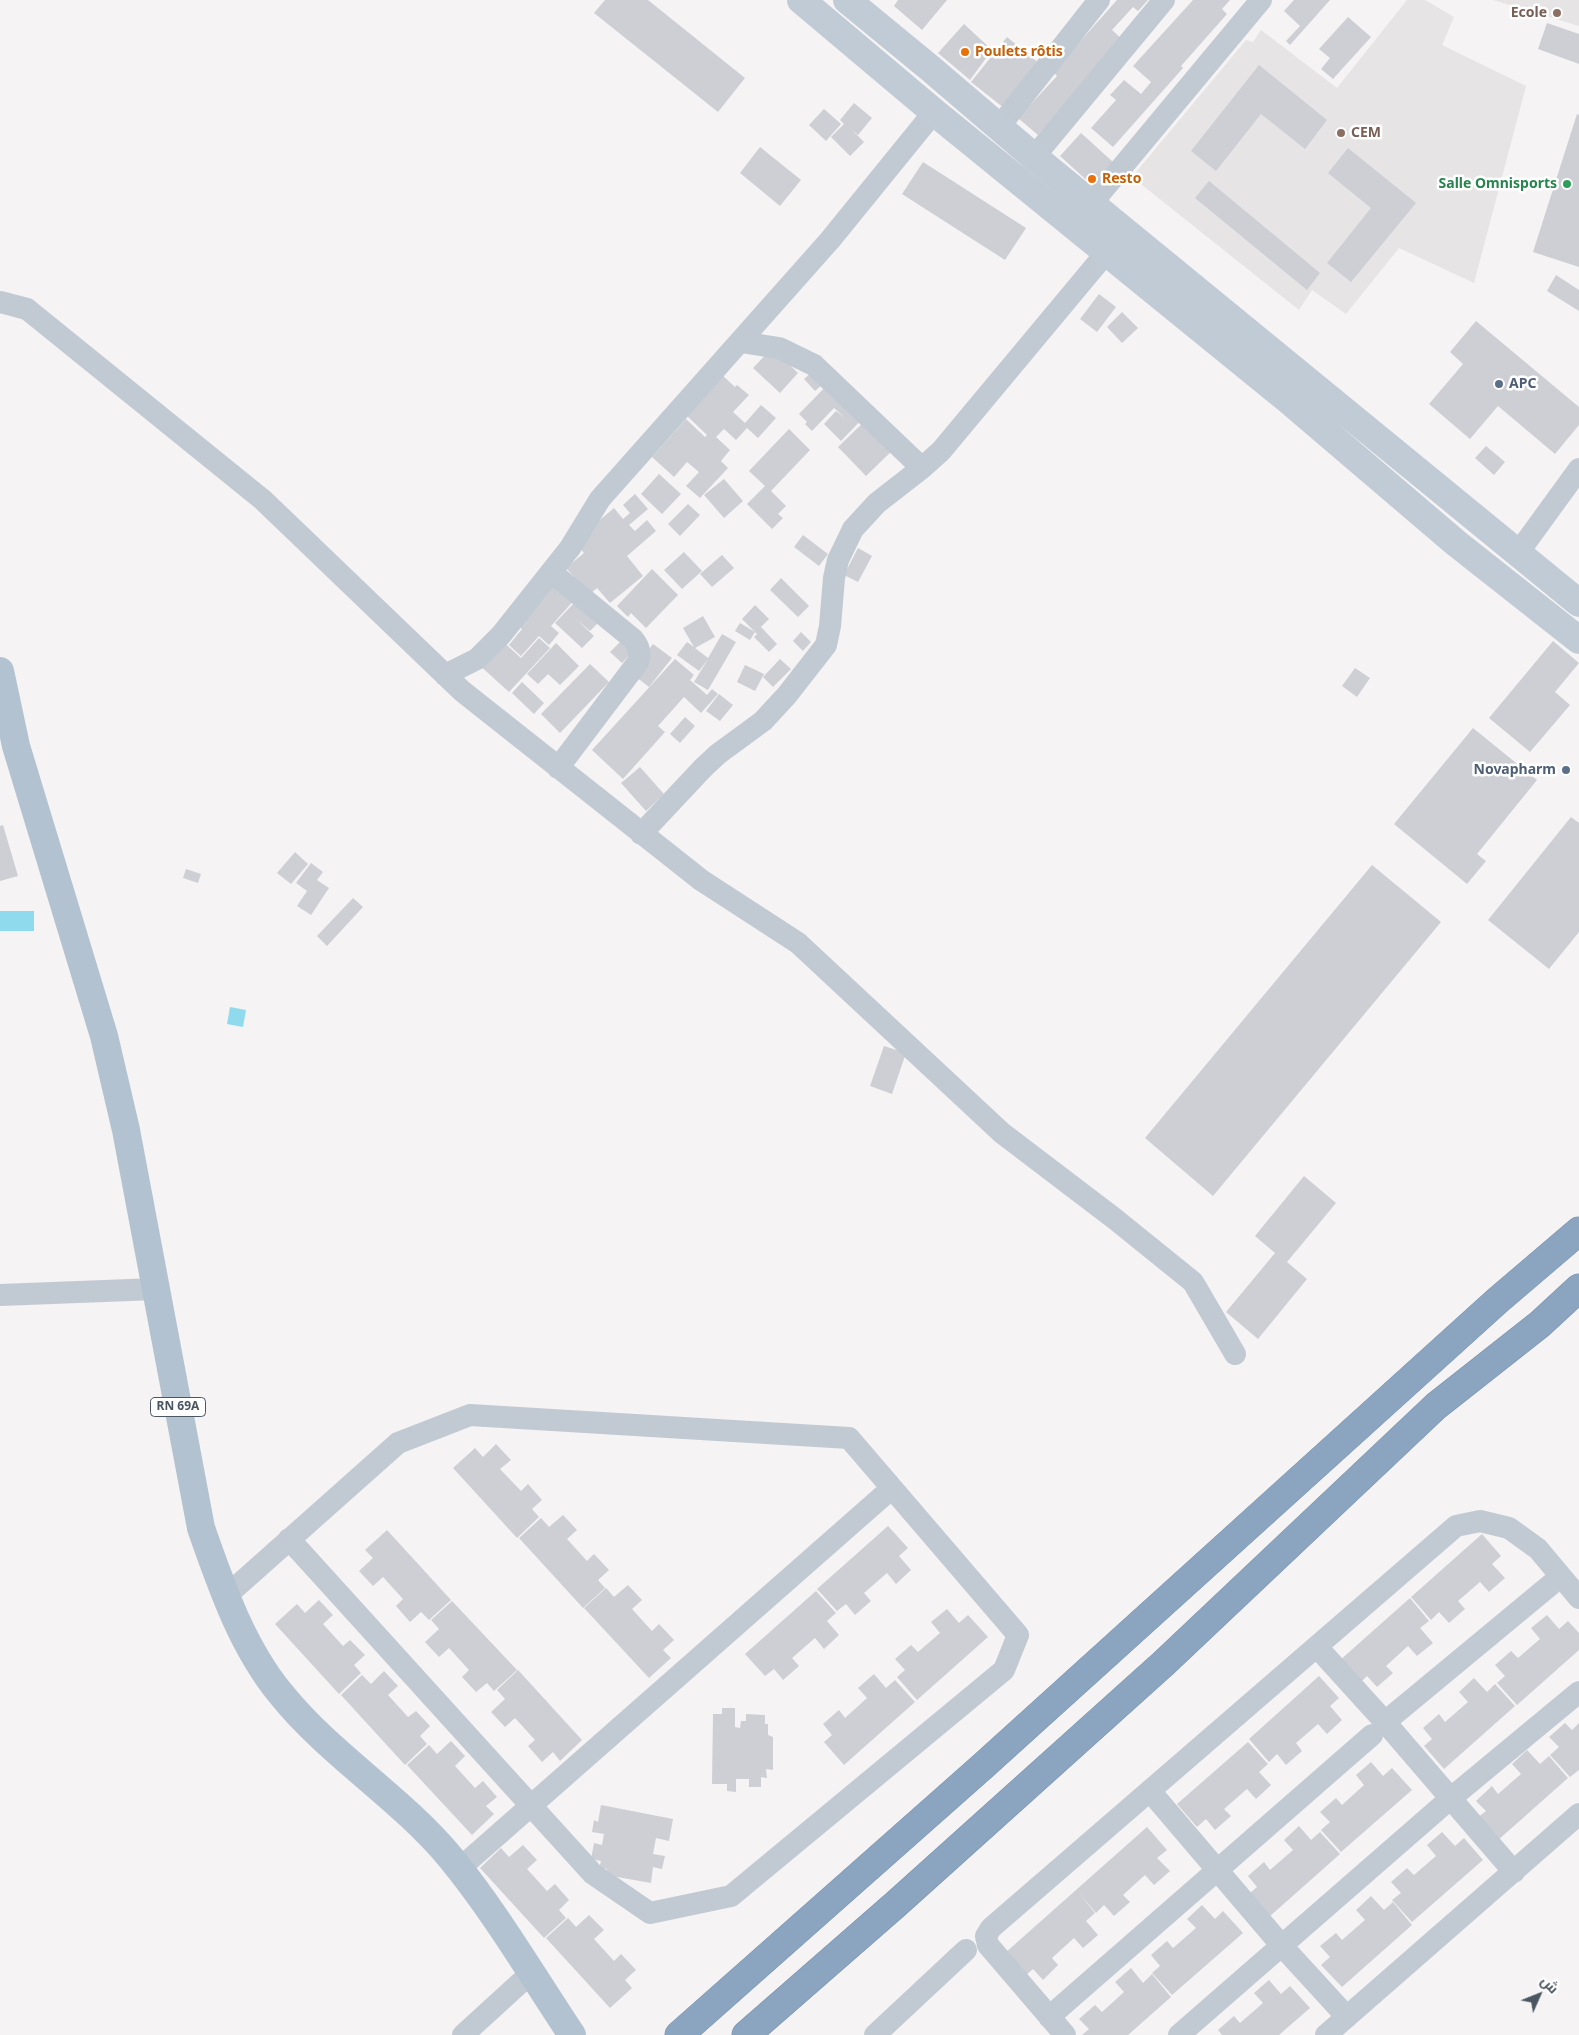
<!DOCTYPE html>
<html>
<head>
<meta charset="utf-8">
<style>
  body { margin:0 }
  #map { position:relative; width:1579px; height:2035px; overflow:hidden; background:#f5f3f3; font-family:"Noto Sans",Cairo,sans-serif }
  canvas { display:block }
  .north { position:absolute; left:1514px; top:1970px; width:50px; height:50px; -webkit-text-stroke:4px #fff; paint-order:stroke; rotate:46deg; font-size:14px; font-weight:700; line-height:20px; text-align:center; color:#4a5661 }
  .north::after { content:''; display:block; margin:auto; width:18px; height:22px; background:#4a5661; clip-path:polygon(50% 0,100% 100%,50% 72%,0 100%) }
</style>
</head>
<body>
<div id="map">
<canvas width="1579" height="2035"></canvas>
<div class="north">ش</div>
</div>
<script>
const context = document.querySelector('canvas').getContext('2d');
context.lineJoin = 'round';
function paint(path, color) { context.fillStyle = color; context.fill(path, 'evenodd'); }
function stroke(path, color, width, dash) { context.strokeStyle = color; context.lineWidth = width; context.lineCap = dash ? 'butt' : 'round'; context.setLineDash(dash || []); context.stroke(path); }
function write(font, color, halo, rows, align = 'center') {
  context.font = font + ' "Noto Sans",sans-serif'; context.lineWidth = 5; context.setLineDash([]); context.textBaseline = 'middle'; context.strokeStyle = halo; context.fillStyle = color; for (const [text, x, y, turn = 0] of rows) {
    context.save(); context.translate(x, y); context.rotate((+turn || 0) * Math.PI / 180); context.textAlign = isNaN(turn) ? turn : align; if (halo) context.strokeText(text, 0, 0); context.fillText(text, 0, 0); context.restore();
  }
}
paint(new Path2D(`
  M1407,0H1425L1454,17L1442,45L1526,86L1474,283L1399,248L1346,314L1312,290L1299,310L1132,177L1246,40L1253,42L1261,30L1337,88Z
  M1493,0H1579V26Z`), '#e6e4e5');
paint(new Path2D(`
  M0,911H34V931H0Z
  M230,1007L246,1010L243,1027L227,1024Z`), '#90daee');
paint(new Path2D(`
  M605,0H648L745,78L718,112L594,13Z
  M898,0H947L922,30L894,6Z
  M1117,0H1148L1138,11L1133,7L1112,30L1123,40L1038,135L1018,118L1057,76L1053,72Z
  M1193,0H1230L1222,9L1227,14L1181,66L1183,68L1113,147L1091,128L1116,100L1110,95L1124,80L1141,94L1151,82L1133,66Z
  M1294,0H1330L1290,45L1286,41L1300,26L1284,11Z
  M1348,17L1371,37L1333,79L1321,69L1330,58L1319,49Z
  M1547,23L1579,34V64L1538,49Z
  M964,24L992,50L970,80L938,53Z
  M1007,37L1040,64L1004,108L971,82Z
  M1259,65L1327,120L1305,149L1261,114L1216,171L1191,151Z
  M854,103L872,118L858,135L852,130L864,142L850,156L831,137L844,124L840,120Z
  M824,109L841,124L826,141L809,125Z
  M1577,114L1579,115V267L1533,252Z
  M1081,133L1113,162L1092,185L1060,156Z
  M760,147L801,180L780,206L740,173Z
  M1348,148L1416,203L1351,282L1327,263L1371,208L1328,173Z
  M923,162L1026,228L1005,260L902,194Z
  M1209,181L1320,273L1307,290L1195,198Z
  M1556,275L1579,290V311L1547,291Z
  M1099,294L1116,307L1097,332L1080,319Z
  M1122,312L1138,328L1122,343L1107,327Z
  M1476,321L1579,407V425L1555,454L1498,406L1470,439L1429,404L1463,364L1450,352Z
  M772,348L798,373L780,393L753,368Z
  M823,363L833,375L815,391L804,379Z
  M721,374L735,387L737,385L749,395L733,412L745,423L761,405L776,418L758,438L747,428L736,440L724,429L716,437L730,450L721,461L728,468L700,498L686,486L699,472L687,462L674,477L652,457L686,419L705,437L707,435L685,414Z
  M829,383L869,412L841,441L824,424L836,411L845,418L834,408L812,431L805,424L807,422L799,414Z
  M868,418L896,447L866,476L838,447Z
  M789,429L810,450L771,491L786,506L778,514L783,518L772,529L747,504L765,486L749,471Z
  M1486,446L1505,462L1494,475L1475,458Z
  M659,474L681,494L662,514L641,494Z
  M724,479L743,501L724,518L704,495Z
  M635,494L648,509L629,525L635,531L647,520L656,531L627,556L643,576L610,603L597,588L589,595L584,589L551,626L559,633L549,645L539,636L521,656L509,645L522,629L515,623L558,576L582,586L566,568L584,553L574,542L614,508L623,519L630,513L623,505Z
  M688,504L700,515L680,536L668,524Z
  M803,535L828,554L819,566L794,547Z
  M858,548L872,556L858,582L844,575Z
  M684,552L702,571L682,589L664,570Z
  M722,555L734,568L712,587L700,574Z
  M652,569L678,595L646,628L631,613L628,617L617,606Z
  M781,578L809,606L798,617L770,590Z
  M575,602L608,613L590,631L576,619L594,636L582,648L555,623Z
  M755,605L769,619L761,627L777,644L769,652L754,637L757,634L755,632L750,640L735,631L740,623L755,632L742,619Z
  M703,616L715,637L695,648L708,658L722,634L736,642L708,690L694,682L708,659L699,671L677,655L687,642L694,647L683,628Z
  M801,632L811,642L803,651L793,641Z
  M539,638L550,648L509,692L477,663L500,639L521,658Z
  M624,638L635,649L622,663L610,652Z
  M1553,641L1579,663L1555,692L1570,705L1530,752L1489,718Z
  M556,643L579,666L560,685L548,674L538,684L527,674Z
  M653,644L672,658L649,687L631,673Z
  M675,659L694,675L690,680L707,695L712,689L718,694L701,713L684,697L658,726L665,732L623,779L592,750Z
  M780,659L791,669L773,687L763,677Z
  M590,664L609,682L560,733L541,714Z
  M745,665L764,674L755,691L737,682Z
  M1355,668L1370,678L1357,697L1342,686Z
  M522,682L544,703L534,714L512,693Z
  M719,694L733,705L720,721L706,711Z
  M685,717L695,726L680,743L670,734Z
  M1473,728L1537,780L1477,854L1486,861L1467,884L1394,824Z
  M640,767L664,794L646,811L621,783Z
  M1571,817L1579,823V932L1549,969L1488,920Z
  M3,825L18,876L0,881V826Z
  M295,852L308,864L291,884L277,873Z
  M311,863L323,872L317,880L329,888L311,915L297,906L307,891L296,883Z
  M1372,865L1441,922L1213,1196L1145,1138Z
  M186,869L201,874L198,883L183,878Z
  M353,898L363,907L327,946L317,936Z
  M884,1046L906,1053L892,1094L870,1086Z
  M1304,1176L1336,1203L1287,1262L1307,1279L1258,1339L1226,1312L1275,1253L1255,1236Z
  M496,1444L511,1460L500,1469L521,1491L528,1484L542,1500L532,1509L539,1517L517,1538L453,1468L475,1448L483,1457Z
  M563,1515L577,1530L567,1539L587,1561L594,1554L609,1570L598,1580L605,1588L583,1608L519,1538L541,1518L549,1527Z
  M888,1526L908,1548L899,1556L911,1570L896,1584L887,1573L864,1593L871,1601L855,1615L846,1604L837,1611L817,1589Z
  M387,1530L451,1600L429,1620L421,1612L410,1622L396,1606L403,1599L383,1577L373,1586L359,1571L373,1558L365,1550Z
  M1482,1534L1501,1556L1492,1564L1505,1578L1489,1592L1480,1582L1458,1601L1465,1609L1449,1623L1439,1612L1431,1620L1411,1597Z
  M628,1585L642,1600L632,1609L652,1631L659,1624L674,1640L663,1650L671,1658L649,1678L584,1608L606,1588L614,1597Z
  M816,1591L836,1613L827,1621L839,1635L824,1649L815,1638L792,1658L799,1666L783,1680L774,1669L765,1676L745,1654Z
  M1410,1598L1429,1621L1420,1628L1433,1643L1417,1656L1408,1646L1386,1666L1393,1673L1377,1687L1367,1676L1359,1684L1339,1661Z
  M319,1600L333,1615L323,1624L343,1646L350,1640L365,1655L354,1665L361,1673L339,1694L275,1624L297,1604L305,1613Z
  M452,1601L517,1670L494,1691L487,1683L476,1692L462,1677L469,1670L449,1648L439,1657L425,1642L439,1629L431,1620Z
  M947,1609L959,1623L968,1615L988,1637L917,1700L897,1677L905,1670L895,1659L911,1645L918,1652L940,1633L931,1622Z
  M1547,1615L1559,1629L1568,1621L1579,1633V1650L1517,1705L1497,1683L1505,1676L1495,1665L1511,1651L1518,1658L1540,1639L1531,1628Z
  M518,1670L582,1740L560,1761L553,1752L542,1762L528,1746L535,1740L515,1718L505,1727L491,1712L505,1699L497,1690Z
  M384,1671L398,1686L388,1695L408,1717L416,1711L430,1726L420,1736L427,1744L405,1765L341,1695L362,1675L371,1684Z
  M874,1674L886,1688L895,1680L915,1702L844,1765L824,1742L832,1735L823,1724L839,1710L845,1718L867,1698L858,1688Z
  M1319,1676L1339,1698L1330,1706L1342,1720L1327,1734L1318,1724L1296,1743L1302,1751L1286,1765L1277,1754L1269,1762L1249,1739Z
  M1474,1678L1487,1692L1495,1684L1515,1706L1444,1769L1424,1746L1432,1739L1423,1728L1439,1714L1445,1722L1468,1702L1459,1692Z
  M722,1708H735V1727L740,1728L741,1721H746V1714L765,1715V1724H768V1735L773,1737V1770L766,1769L767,1778L761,1777V1787H749V1779H736V1792L727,1791V1784H712L713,1714H722Z
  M1565,1723L1572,1730L1579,1723V1770L1570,1777L1550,1755L1559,1747L1549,1737Z
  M451,1741L465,1756L455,1766L475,1788L483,1781L497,1797L486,1806L494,1814L472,1835L407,1765L429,1745L437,1754Z
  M1248,1742L1268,1764L1259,1772L1271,1785L1256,1799L1247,1789L1224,1809L1231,1816L1215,1830L1206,1819L1197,1827L1177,1804Z
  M1527,1750L1540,1764L1549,1756L1568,1778L1497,1841L1477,1818L1486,1811L1476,1801L1492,1786L1498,1794L1521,1774L1512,1764Z
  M1371,1762L1383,1776L1392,1768L1412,1790L1341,1852L1321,1830L1330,1822L1320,1812L1336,1798L1342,1805L1364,1785L1356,1775Z
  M601,1805L673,1819L669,1841L656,1838L653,1854L665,1856L662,1869L653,1867L651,1883L606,1875L607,1869L599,1868L601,1861L591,1859L594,1843L602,1845L604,1834L592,1832L594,1820L598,1822Z
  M1299,1826L1311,1840L1320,1832L1340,1854L1269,1917L1249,1894L1257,1887L1248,1876L1264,1862L1270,1870L1293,1850L1284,1840Z
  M1147,1827L1167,1850L1157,1858L1170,1871L1154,1885L1145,1875L1123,1895L1130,1902L1114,1916L1104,1905L1096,1913L1078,1892L1095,1913L1086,1921L1098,1935L1083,1948L1074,1938L1052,1958L1058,1965L1043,1980L1033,1969L1025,1976L1005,1953Z
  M1442,1832L1455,1846L1464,1838L1483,1860L1412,1922L1392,1900L1401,1893L1391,1882L1407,1868L1414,1875L1436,1856L1427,1845Z
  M523,1845L537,1860L527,1869L547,1891L555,1884L569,1900L559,1910L566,1918L544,1938L480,1868L501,1848L509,1857Z
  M1371,1896L1384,1910L1393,1902L1412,1925L1342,1987L1321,1965L1330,1957L1320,1946L1336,1933L1342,1940L1365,1920L1356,1910Z
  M1202,1905L1215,1919L1223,1911L1243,1933L1172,1995L1152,1973L1160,1966L1151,1955L1167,1941L1173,1948L1196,1928L1187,1919Z
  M589,1915L604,1930L594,1939L614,1961L621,1954L636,1970L625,1980L632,1988L610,2008L546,1938L568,1918L576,1927Z
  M1131,1968L1143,1983L1152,1974L1171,1997L1128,2035H1082L1089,2029L1079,2019L1095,2005L1102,2012L1124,1992L1115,1982Z
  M1269,1980L1281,1994L1290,1986L1310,2008L1279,2035H1222L1218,2030L1234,2016L1240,2023L1263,2003L1254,1993Z`), '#cdcfd5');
const motorway = new Path2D(`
  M679,2035L983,1766L1497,1301L1579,1231
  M746,2035L896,1904L1164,1663L1436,1406L1540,1324L1579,1288`);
stroke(motorway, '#7690ad', 29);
stroke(new Path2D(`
  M999,127L1099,0
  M1034,157L1164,0
  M1092,203L1261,0
  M0,302L27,309L263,500L462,691L701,880L798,943L1002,1133L1115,1219L1193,1282L1235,1354
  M741,342L779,348L814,365L922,468
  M1518,553L1579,469
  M551,572L633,639C639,646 641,653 638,662L558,768
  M445,675L477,659L501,635L570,548L600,499L830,240L934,112
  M641,834L703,768L718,754L763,721L787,695L826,645L830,626L834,578L838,560L853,529L877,503L922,468L941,451L1106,253
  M0,1295L156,1289
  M226,1596L398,1443L470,1415L849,1438L1018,1635L1004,1670L731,1896L650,1913L593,1874L289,1539
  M1317,1647L1385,1722
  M1150,1791L1282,1946L1347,2017
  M459,1869L892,1488
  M1514,1872L1385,1722L1560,1577
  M1049,2017L1372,1735
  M463,2035L532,1972
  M875,2035L966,1950
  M1065,2035L988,1945L986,1936L991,1928L1456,1526L1480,1521L1509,1528L1538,1549L1579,1598
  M1179,2035L1451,1798L1579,1692
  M1326,2035L1579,1814`), '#c1cad2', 22);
stroke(new Path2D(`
  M801,0L934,112L1293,404L1456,543L1579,640
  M847,0L931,69L1034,157L1579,603`), '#c1cbd6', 28);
stroke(new Path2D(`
  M0,671L16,746L104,1036L126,1130L201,1528C221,1585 242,1647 281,1694C330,1755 400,1797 450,1857C496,1913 532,1975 572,2035`), '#b3c2d1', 28);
stroke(motorway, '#8ba5c1', 28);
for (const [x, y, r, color] of [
  [1557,13,5,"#8d6e63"],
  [965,52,5,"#e8710a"],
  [1341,133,5,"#8d6e63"],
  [1092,179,5,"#e8710a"],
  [1567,184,5,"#2e9e5b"],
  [1499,384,5,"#5c6f8a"],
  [1566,770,5,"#5c6f8a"]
]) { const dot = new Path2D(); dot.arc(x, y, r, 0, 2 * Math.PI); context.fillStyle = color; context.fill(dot); stroke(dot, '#fff', 2); }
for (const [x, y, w] of [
  [178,1407,55]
]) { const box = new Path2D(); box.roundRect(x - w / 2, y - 9.5, w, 19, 4); context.fillStyle = '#fff'; context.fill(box); stroke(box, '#4a5661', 1); }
write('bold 12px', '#4a5661', null, [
  ["RN 69A",178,1407]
]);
write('bold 14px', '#785e54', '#fff', [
  ["Ecole",1547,13],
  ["CEM",1351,133,"left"]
], 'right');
write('bold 14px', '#c56008', '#fff', [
  ["Poulets rôtis",975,52],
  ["Resto",1102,179]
], 'left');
write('bold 14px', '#27864d', '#fff', [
  ["Salle Omnisports",1557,184]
], 'right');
write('bold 14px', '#4e5e75', '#fff', [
  ["APC",1509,384],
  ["Novapharm",1556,770,"right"]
], 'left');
</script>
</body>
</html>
